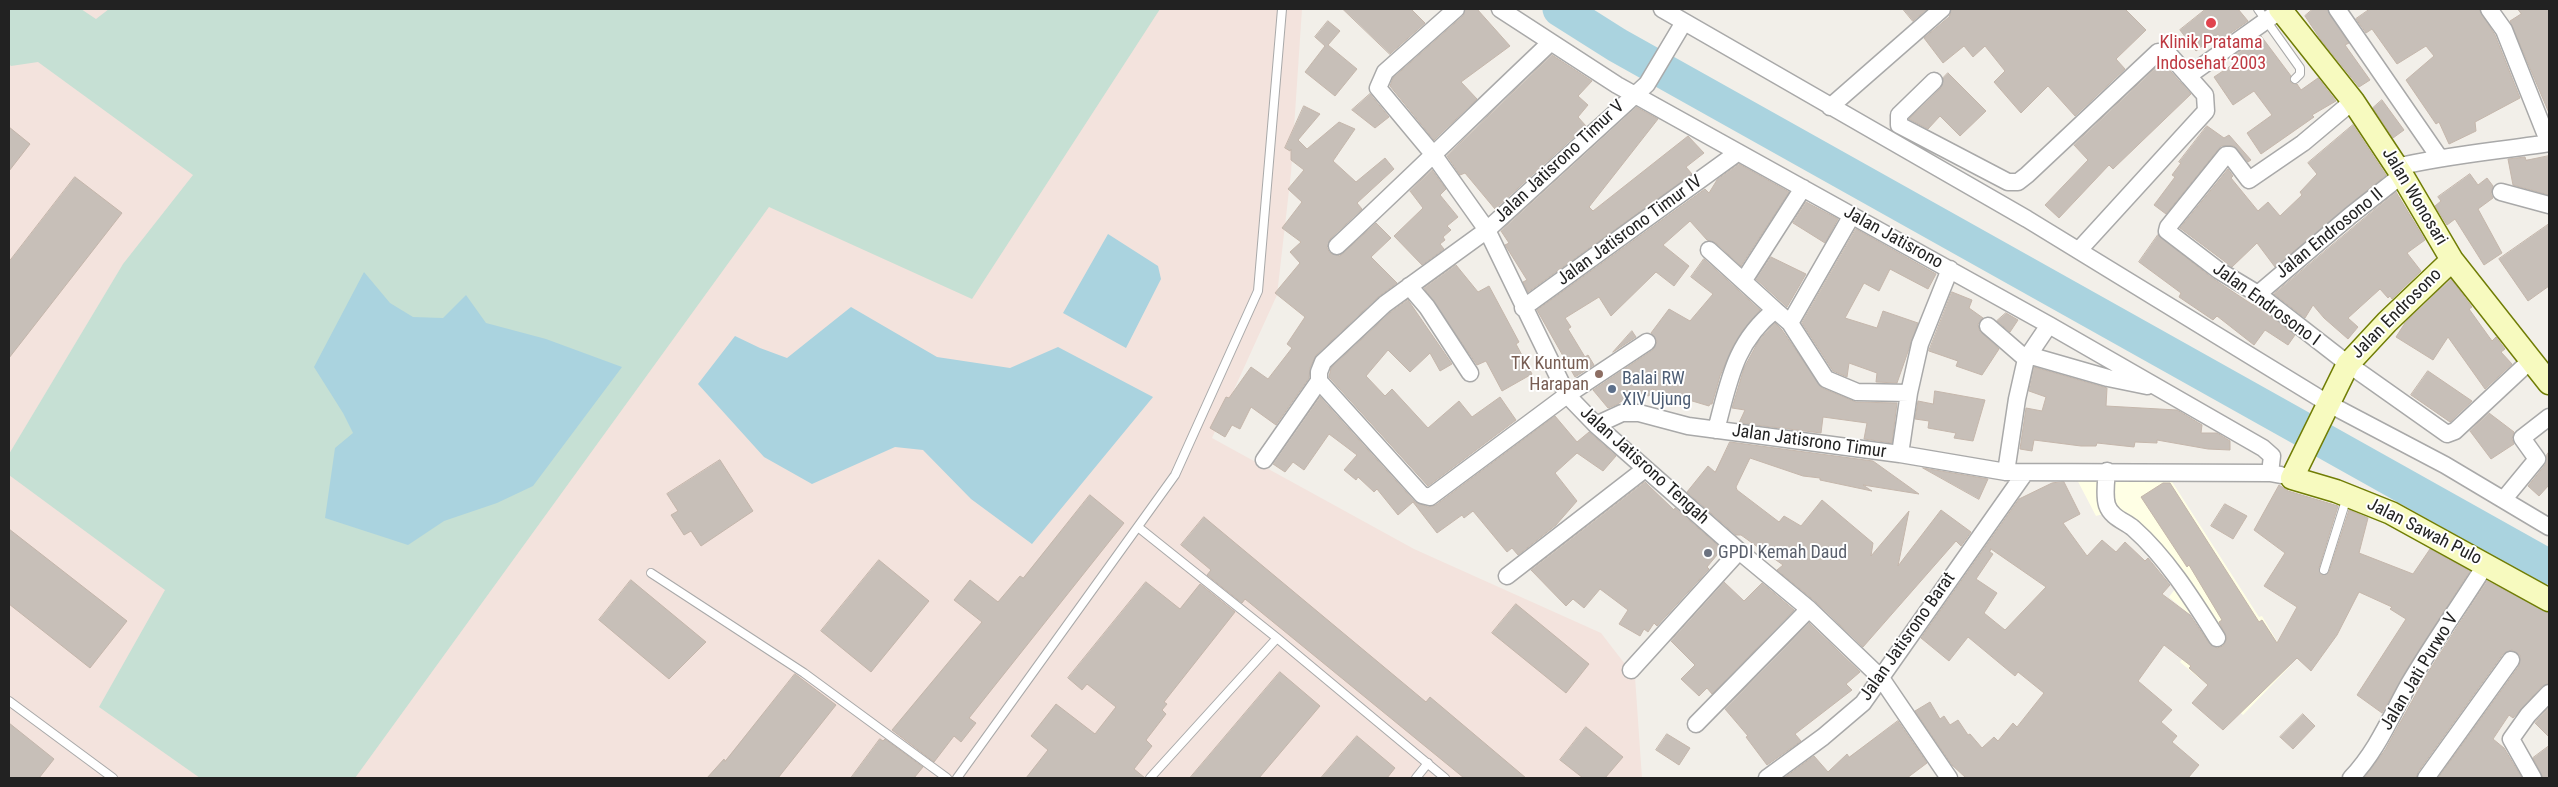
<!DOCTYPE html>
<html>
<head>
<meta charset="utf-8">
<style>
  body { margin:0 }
  #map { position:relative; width:2558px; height:787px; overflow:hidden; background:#f2efe9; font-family:"Roboto Condensed",sans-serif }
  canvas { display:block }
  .frame { position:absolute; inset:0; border:10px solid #222; pointer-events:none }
</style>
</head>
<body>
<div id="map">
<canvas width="2558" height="787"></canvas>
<div class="frame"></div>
</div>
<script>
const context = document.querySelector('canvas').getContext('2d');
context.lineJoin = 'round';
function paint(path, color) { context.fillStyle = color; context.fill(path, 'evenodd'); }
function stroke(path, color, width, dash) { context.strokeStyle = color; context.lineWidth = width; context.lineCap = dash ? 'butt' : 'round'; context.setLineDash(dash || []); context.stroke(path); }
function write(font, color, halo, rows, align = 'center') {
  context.font = font + ' "Roboto Condensed",sans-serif'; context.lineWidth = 4; context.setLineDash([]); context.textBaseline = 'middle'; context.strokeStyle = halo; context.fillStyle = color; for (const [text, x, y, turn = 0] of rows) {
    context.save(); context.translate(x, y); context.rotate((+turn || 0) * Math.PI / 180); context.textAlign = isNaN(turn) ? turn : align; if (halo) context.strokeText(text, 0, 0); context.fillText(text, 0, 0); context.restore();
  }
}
paint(new Path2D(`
  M2073,472L2169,477L2259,617L2262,616L2291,665L2243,715L2180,662L2211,624L2193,609L2189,614L2169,597L2184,577L2130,529L2109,524L2103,514L2096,516Z`), '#ffffe5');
paint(new Path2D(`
  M9,9H1302L1291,173L1277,295L1212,438L1414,549L1601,633L1635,677L1642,778H9Z`), '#f3e3dd');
paint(new Path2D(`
  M9,9H81L96,19L109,9H1160L972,299L769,207L355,778H200L99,707L165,590L9,475V454L123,264L193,175L38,62L11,66L9,64Z`), '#c6e0d4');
paint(new Path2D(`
  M1108,234L1158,266L1161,279L1126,348L1063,313Z
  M364,272L390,303L413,317L443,318L466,295L486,323L546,339L622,367L533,486L497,503L444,521L408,545L325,518L335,448L353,433L343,413L314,367Z
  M851,307L937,357L1010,368L1058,347L1153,397L1032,544L971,499L923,450L895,447L812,484L764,457L698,384L735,336L760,348L787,358Z`), '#aad3df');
stroke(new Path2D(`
  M1560,9L1617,45L2549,567`), '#aad3df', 35);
const building = new Path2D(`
  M1343,9H1411L1425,23L1390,54Z
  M1466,9H1477L1510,46L1461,82L1477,99L1434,140L1390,86L1393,78L1463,16Z
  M1903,9H1927L1913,21Z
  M1952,9H2125L2146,30L2116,59L2125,69L2075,116L2048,86L2021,113L1994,82L2005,71L1985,46L1973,57L1964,46L1943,63L1924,38L1949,17Z
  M2206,9H2238L2248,21L2222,39L2218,34L2196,51L2180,30Z
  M2313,9H2327L2349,43L2345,45L2370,80L2359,87L2321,40L2305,16Z
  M2370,9H2479L2495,35L2520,98L2475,122L2476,131L2449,144L2439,122L2436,124L2406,80L2434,56L2426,46L2397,64L2372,29L2366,33L2356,19Z
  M2518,9H2549V113L2510,21L2521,14Z
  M1328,21L1340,31L1328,45L1357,69L1335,96L1305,72L1325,46L1315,37Z
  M2261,36L2291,76V83L2297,84L2301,90L2318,78L2336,101L2312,115L2314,117L2261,154L2247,133L2272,115L2254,91L2233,105L2214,77L2238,61L2234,56Z
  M1552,55L1592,81L1578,96L1588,105L1578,117L1586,126L1495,209L1465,173L1460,175L1447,156Z
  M2162,62L2191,94L2113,169L2109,165L2059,218L2045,205L2088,160L2074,145Z
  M1948,73L1986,111L1960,136L1940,116L1928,129L1909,119L1941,88L1943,78Z
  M1370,94L1389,117L1375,128L1352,110Z
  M2382,100L2404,130L2393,138L2373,108Z
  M1304,106L1320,114L1298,140L1307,149L1339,122L1355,129L1333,161L1356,182L1385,158L1394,169L1357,203L1362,209L1330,239L1327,248L1330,253L1340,256L1376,223L1391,238L1371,257L1397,283L1378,297L1316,355L1310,368L1309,378L1276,425L1251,407L1240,429L1232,425L1225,437L1210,428L1226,397L1229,398L1251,367L1268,379L1292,348L1287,344L1305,317L1275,293L1300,263L1290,252L1301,242L1282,228L1302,202L1288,189L1304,170L1291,160V149L1290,151L1285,148Z
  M1636,107L1658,119L1589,207L1593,211L1688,136L1704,153L1686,167L1692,174L1528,292L1523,282L1527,280L1507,248L1505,245L1509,243L1501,231Z
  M2353,125L2386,175L2275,267L2257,243L2232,267L2180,228L2228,169L2233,176L2231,178L2258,211L2268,202L2280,216L2302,195L2300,192L2317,174L2308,163Z
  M2207,126L2224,138L2229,135L2251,160L2248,162L2234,146H2221L2166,214L2154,205L2175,177L2172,175L2181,163L2179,162Z
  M9,127L30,144L9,171Z
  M2549,156V195L2513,185L2508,159L2525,157L2526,160Z
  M1739,164L1789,192L1741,266L1716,243L1707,240L1690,221L1663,245L1689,266L1674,286L1656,272L1611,316L1599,297L1565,318L1571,327L1568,329L1585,357L1588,355L1594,365L1575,377L1537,310L1705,189L1709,193L1717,180Z
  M1432,170L1446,189L1440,195L1458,217L1447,226L1451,230L1443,237L1445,240L1440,244L1444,249L1422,265L1394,236L1423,208L1410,191Z
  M2470,174L2478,185L2487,178L2493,186L2491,194L2493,198L2478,209L2502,253L2484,265L2455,219L2447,225L2435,206L2441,201L2438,197Z
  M75,177L122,213L9,358V262Z
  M2396,192L2425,240L2407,253L2421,271L2392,299L2390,296L2388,298L2380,289L2348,318L2358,327L2348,339L2324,318L2313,305L2305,318L2274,294Z
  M1806,202L1838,219L1825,243L1793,223Z
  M2549,224V286L2528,301L2499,259Z
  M1856,229L1936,274L1928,289L1890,269L1879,291L1864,283L1845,318L1877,328L1883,311L1918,323L1897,383L1876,382L1877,373L1849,363L1847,377L1833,371L1802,323Z
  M2158,235L2212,278L2253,305L2254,303L2295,335L2288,345L2265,330L2254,345L2217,316L2213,320L2179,297L2181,293L2139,262Z
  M1771,257L1806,274L1787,307L1756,279Z
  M1704,259L1760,310L1743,330L1733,346L1720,376L1712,404H1710L1709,406L1652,389L1649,396L1633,392L1618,404L1608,408L1593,390L1653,350L1657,341L1651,333L1669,309L1690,321L1713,294L1691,277Z
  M1456,265L1478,292L1489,286L1519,342L1516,344L1532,374L1502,391L1486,361L1477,365L1424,288Z
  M2451,279L2472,307L2469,309L2492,341L2496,337L2505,349L2501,352L2512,364L2485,389L2448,337L2433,360L2396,337L2405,323Z
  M1952,292L1972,300L1969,308L1983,318L1978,324L1979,330L1999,349L1982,375L1956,366L1958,361L1929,351Z
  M1408,300L1452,364L1440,371L1430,353L1410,372L1388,350L1366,376L1385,396L1392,389L1428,428L1459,401L1472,417L1500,397L1516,420L1428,486L1329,377L1331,368L1391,312Z
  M2006,313L2018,320L2010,332L1997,321Z
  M1775,323L1782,330L1822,388L1856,402L1897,403L1892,443L1864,439L1867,423L1823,417L1821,433L1739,423L1745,410L1732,408L1744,368L1758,342Z
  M1632,331L1636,337L1613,352Z
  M2034,367L2107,388L2106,406L2177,410L2202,425L2201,433H2217L2230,441V450L2208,449L2157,440V443L2135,442L2134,447L2097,443L2096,446H2081L2034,440L2032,451L2020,449L2026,408L2042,411L2046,397L2029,391Z
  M2428,371L2472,401L2450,422L2411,395Z
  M1935,391L1985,400L1973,441L1954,438L1956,433L1928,428L1929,421L1915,419L1918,401L1933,404Z
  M1320,397L1415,502L1428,507L1436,505L1555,416L1577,442L1589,432L1616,456L1603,471L1577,453L1555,473L1577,501L1556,525L1518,555L1512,548L1507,552L1473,511L1464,518L1462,515L1437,533L1413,502L1398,515L1377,489L1374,492L1358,477L1356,480L1344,470L1357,455L1329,434L1304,470L1293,462L1285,472L1273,464Z
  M2489,413L2514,432L2512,439L2514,444L2491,459L2470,431Z
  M1730,442L1873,461L1919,494L1863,485L1872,491L1820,480V478L1803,476L1750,458L1736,487L1737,490L1779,522L1784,516L1801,526L1822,500L1873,543L1871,556L1909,511L1898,566L1941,510L1971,532L1961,546L1956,541L1863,647L1816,602L1777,570L1783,565L1741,535H1736L1687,492L1708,466L1715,472Z
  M2549,452V485L2539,496L2528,486L2545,465L2546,456Z
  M720,460L753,511L701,546L691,531L684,535L671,515L678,511L667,494Z
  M1923,468L1988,479L1979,499Z
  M1645,482L1674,510L1675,508L1722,549L1707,567L1709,569L1657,626L1654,623L1648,632L1644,629L1640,636L1619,624L1628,610L1600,589L1584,608L1573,599L1566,606L1531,570Z
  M2064,482L2080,514L2063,523L2087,556L2102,540L2116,552L2125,542L2145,561L2148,558L2170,585L2162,594L2190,615L2209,643L2217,648L2223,646L2227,638L2219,622L2222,620L2189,565L2187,567L2141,497L2163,483H2170L2259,622L2262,620L2277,643L2297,607L2264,586L2285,553L2254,530L2279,485L2288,491L2338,506L2319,568L2322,575L2329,572L2349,510L2368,518L2359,553L2413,574L2430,549L2470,571L2410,664L2382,713L2357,695L2406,619L2390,609L2392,607L2359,592L2337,635L2311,671L2297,658L2223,730L2192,703L2208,685L2189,668L2191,666L2164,645L2138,681L2172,710L2161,722L2177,736L2172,742L2199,765L2188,778H1966L1952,765L1915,711L1930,702L1940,719L1944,716L1950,725L1958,720L1968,735L1970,734L1982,748L1994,737L1998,741L2013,723L2017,727L2044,693L2018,672L2015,676L1968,637L1949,661L1921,638L2019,499L2052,483ZM1991,549L2046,587L2005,630L1984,613L1997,593L1976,579L1993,554L1990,552Z
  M1090,495L1124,523L969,718L976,723L961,742L954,736L934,762L892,730L982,622L954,600L970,580L998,602L1020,576L1023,578Z
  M2225,504L2247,516L2233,539L2211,526Z
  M1204,517L1426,702L1430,697L1526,778H1464L1245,599L1242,603L1207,575L1211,570L1181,545Z
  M9,529L127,621L90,668L9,604Z
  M879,560L929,601L871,672L821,631Z
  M631,580L706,642L669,679L599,620Z
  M2487,581L2549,613V683L2542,686L2513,718L2509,715L2493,739L2504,748L2522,778H2438L2519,666L2520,655L2512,650L2503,654L2418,772L2416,778H2364L2385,750L2427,674Z
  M1146,582L1180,609L1200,584L1235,612L1164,702L1167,704L1162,710L1166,714L1146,740L1152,746L1134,769L1145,778H1026L1048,750L1031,736L1056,704L1095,734L1116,707L1087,684L1082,690L1068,678Z
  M1724,582L1744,601L1762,583L1794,610L1712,694L1707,688L1699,696L1681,679L1695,665L1671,641Z
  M1516,604L1589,664L1566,693L1492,633Z
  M1809,623L1860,672L1846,684L1852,690L1795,734L1801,741L1767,765L1746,737L1748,736L1725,709Z
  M1280,672L1320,706L1259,778H1190Z
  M795,674L836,705L778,778H707L724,759L725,761Z
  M2549,707V737L2535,723Z
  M2303,714L2315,726L2293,749L2280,737Z
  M1898,721L1927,763L1907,778H1784L1814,756L1828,772L1847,754L1849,757Z
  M9,723L54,759L39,778H9Z
  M1586,727L1623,757L1605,778H1583L1560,760Z
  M1667,734L1690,748L1679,765L1656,750Z
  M1357,736L1395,768L1387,778H1321Z
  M880,739L883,741L885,739L923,767L914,778H851Z
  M2549,746V778H2543L2533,758Z`);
paint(building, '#c7bfb8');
stroke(building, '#c4b6ab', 1);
const lane = new Path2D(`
  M2258,9L2300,68V74L2295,79
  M1138,527L1277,638L1445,778
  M2324,570L2347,497
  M651,573L804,673L947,778
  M9,701L113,778
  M957,778L1175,475L1258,291L1282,9
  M1150,778L1277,638
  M1416,778L1428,763`);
const street = new Path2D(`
  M1456,9L1385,72L1378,88L1433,154L1487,230L1567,395L1596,425L1739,551L1809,609L1881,678L1949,778
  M1500,9L1617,85L2049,325L2263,448L2272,456L2270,473
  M1662,9L2027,219L2329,404L2445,465L2549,527
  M2337,9L2439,157
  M2489,9L2504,30L2549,143
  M2188,76L2281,10
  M1934,81L1899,115V125L2008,182H2018L2027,175L2158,52H2167L2205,95L2206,111L2079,250
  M2353,101L2303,143L2249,180L2230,155H2226L2168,227L2167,231L2218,270L2258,294L2348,364L2447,434L2455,431L2530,361
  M1830,107L1942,9
  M2397,167C2447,155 2498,151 2549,143
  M2501,192L2549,205
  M1337,246C1409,179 1479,110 1550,43
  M1709,250L1775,310
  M1744,280L1803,188
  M1409,286L1427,307L1470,373
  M2258,294L2351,215L2402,175
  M1523,308L1737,153
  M1790,323L1852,215
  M1988,326L2026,359
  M1647,342L1567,395L1430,497L1422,495L1319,381V372L1323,362L1385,304L1487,230L1647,84L1684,22
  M2028,355L2108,378L2147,386
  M1596,425L1622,413H1639L1688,426L1900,454L2006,472L2270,473L2281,475
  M1716,430C1729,382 1734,343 1775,310L1790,323L1826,379L1857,392L1909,393
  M1900,454L1909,393L1920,344L1950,269
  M1264,460L1319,381
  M2107,471C2106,482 2104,495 2107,505C2111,517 2124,521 2133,528C2167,558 2193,600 2217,638
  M2006,472L2017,399L2026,359L2049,325
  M2504,499L2537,459L2522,438L2549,417
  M1507,576L1645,469
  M1631,670L1739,551
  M1696,724L1809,609
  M1767,778L1823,737L1863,703L2025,473
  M2351,778C2377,751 2391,716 2409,684C2433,643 2461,604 2486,564
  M2426,778L2511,660
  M2533,778L2511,739L2528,715L2549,693`);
const secondary = new Path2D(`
  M2280,9L2353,101L2402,175L2452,260L2549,383
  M2452,260L2387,322L2348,364L2292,478L2336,491L2391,513L2549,600`);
stroke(lane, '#a9a9a9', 10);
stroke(street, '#a9a9a9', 19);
stroke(secondary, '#707d05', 25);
stroke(lane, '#fff', 8);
stroke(street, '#fff', 16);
stroke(secondary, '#f7fabf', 22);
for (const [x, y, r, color] of [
  [2211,23,6,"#e0444e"],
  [1599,374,5,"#8d6e63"],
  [1612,389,5,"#5c6f8a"],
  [1708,553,5,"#6b7280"]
]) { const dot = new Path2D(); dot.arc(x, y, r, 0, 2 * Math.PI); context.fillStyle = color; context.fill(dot); stroke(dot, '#fff', 2); }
write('18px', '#be3a42', '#fff', [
  ["Klinik Pratama",2211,43],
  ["Indosehat 2003",2211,64]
]);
write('18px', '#222', '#fff', [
  ["Jalan Jatisrono Timur V",1560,162,-43],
  ["Jalan Wonosari",2414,197,59],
  ["Jalan Jatisrono Timur IV",1630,231,-36],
  ["Jalan Endrosono II",2330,234,-39],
  ["Jalan Jatisrono",1893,238,29],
  ["Jalan Endrosono I",2266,305,36],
  ["Jalan Endrosono",2397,314,-45],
  ["Jalan Jatisrono Timur",1809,442,8],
  ["Jalan Jatisrono Tengah",1644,466,42],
  ["Jalan Sawah Pulo",2424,532,27],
  ["Jalan Jatisrono Barat",1908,637,-55],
  ["Jalan Jati Purwo V",2420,672,-59]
]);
write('18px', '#785e54', '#fff', [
  ["TK Kuntum",1589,364],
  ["Harapan",1589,385]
], 'right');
write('18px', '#4e5e75', '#fff', [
  ["Balai RW",1622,379],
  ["XIV Ujung",1622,400]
], 'left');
write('18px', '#5b616d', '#fff', [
  ["GPDI Kemah Daud",1718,553]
], 'left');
</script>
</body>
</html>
